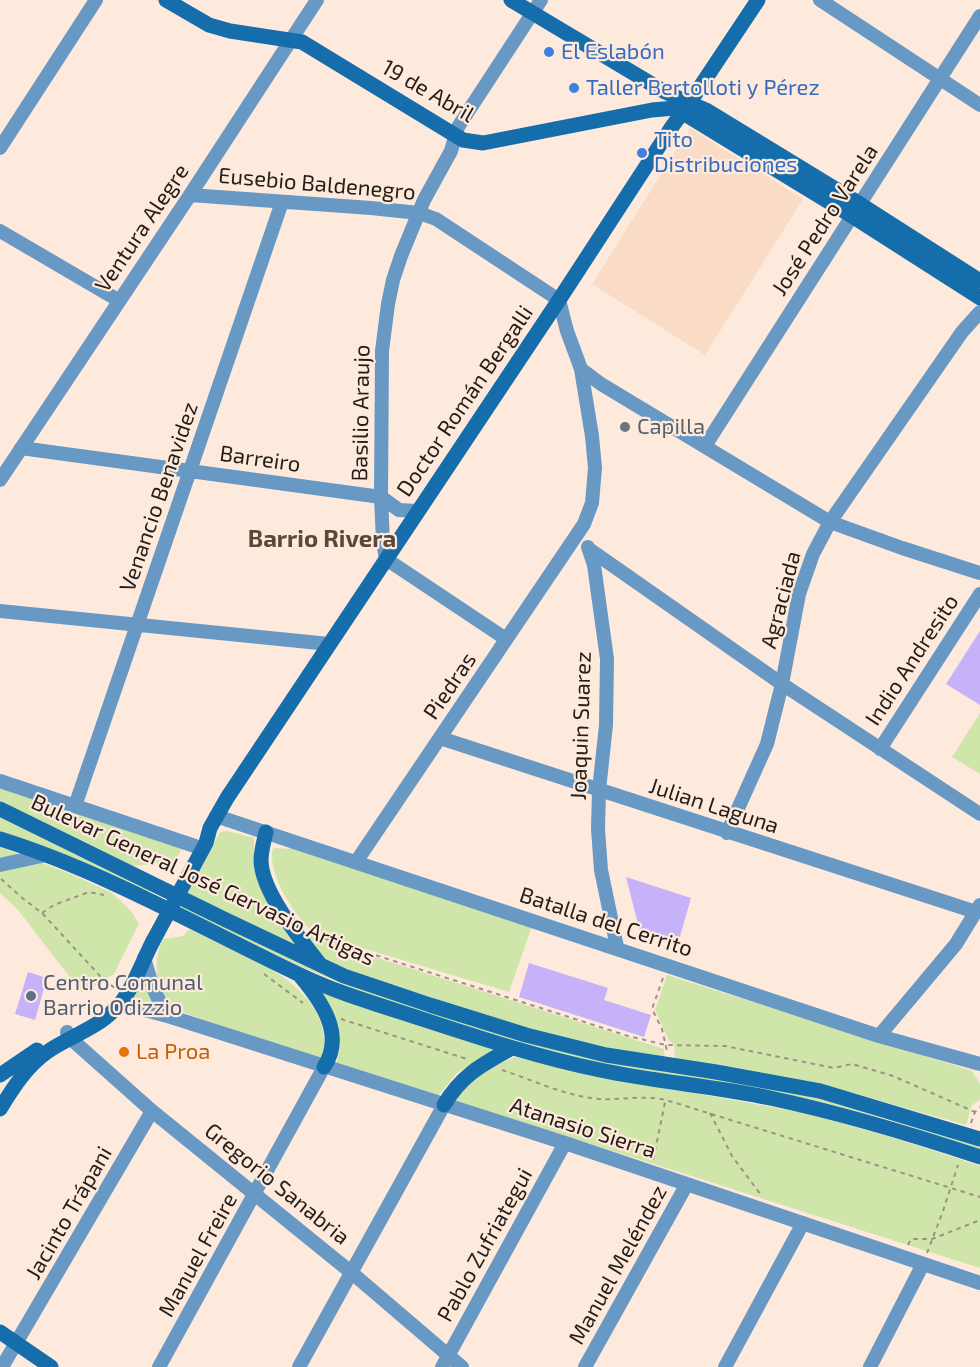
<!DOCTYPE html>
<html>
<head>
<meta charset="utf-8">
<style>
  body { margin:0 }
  canvas { display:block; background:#feeadc }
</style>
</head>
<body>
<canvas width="980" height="1367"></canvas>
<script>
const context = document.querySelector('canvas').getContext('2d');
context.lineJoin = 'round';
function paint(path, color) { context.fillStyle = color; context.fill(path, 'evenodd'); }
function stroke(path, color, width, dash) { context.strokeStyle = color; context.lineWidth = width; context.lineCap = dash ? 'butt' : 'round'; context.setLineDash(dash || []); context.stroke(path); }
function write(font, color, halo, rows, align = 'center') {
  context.font = font + ' "Exo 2",sans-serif'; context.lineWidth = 4.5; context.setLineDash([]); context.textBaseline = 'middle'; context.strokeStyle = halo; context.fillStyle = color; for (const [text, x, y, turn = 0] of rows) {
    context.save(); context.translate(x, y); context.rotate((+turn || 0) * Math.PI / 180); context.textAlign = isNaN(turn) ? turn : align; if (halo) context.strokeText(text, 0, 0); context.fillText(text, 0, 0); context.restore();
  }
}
paint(new Path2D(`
  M690,128L803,199L705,355L592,284Z`), '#fadbc5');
paint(new Path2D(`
  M980,713V774L952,757Z
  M0,788L182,848L175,862L132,866L0,801Z
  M0,816L150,889L147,895L0,832Z
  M227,831L254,838V869L258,882L295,943V946L187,894L220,832Z
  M0,847L71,874L112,893L132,912L139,924L114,974L82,993L18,910L0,893Z
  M290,847L532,926L509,992L315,934C297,920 266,873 273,849L277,848L288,849Z
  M182,905L378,994L742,1083L821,1097L980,1145V1149L883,1118L818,1101L606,1065L550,1052L376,998L309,970L179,911Z
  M189,929C240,954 335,984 324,1056L320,1059C281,1046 241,1034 202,1019C192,1015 177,1012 170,1004C154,986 153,958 163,939L183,936Z
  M302,930L315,938L664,1049L665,1058C584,1046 505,1022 427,996C395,986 359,977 329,960C318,954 310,940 302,930Z
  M142,974L158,1008L127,1002Z
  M667,975L972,1071L980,1084V1100L972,1105L966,1125L837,1089L675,1060L674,1044L669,1041L655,1010Z
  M321,991L494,1049V1050L457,1073L438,1096L337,1063L339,1035Z
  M515,1057L602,1077L806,1113L904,1141L980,1166V1268L456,1101L455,1098C470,1078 492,1066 515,1057Z`), '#cfe5a9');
paint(new Path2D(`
  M980,631V705L946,684Z
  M626,877L691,898L677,947L640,932Z
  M529,963L608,988L604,1000L651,1015L644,1037L519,997Z
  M28,972L47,978L35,1020L15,1014Z`), '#c5b2f9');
stroke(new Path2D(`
  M1,879L21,897L42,913L101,977L116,989
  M42,913L54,905L89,892L104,895
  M316,936L628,1036L666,1045L725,1046L834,1068L852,1064L893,1076L975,1112
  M264,974L303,1003
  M663,978L652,1009L662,1029L667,1051
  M341,1019L467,1059
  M502,1070C530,1079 561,1094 591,1098C616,1102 642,1094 666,1100L980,1197
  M710,1113L732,1156L761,1195
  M971,1123L975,1112L980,1107
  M653,1160L666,1098
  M908,1245L911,1239H932L980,1220
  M927,1253L943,1211L958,1165`), '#a09186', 2, [4.5, 4.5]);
stroke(new Path2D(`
  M820,0L980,105
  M0,148L96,0
  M190,195L371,208L419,213L436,219L559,300L567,331L581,369L592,436L595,468L592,503L584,524L356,862
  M0,231L118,300
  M581,369L601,384L830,522L902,548L980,573
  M705,446L980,16
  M21,448L381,497L399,510L418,511
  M0,480L190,195L317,0
  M588,547L594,565L607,659L606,725L599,790L598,829L601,870L617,947
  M589,549L782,684L980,814
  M0,611L329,644
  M506,639L386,559L383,542L381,497L382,351L388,304L393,280L401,256L424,200L451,151L458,127L541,0
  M440,738L976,912
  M880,749L980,594
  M0,781L195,846
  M75,806L282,202
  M216,816L879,1036L980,1064
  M727,833L767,744L782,684L799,594L813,554L830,522L962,332L980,312
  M0,865L46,855
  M144,958C151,981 155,1000 171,1017
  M137,1008L171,1017L565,1143L980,1283
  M67,1032L70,1038L152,1111L352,1273L462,1367
  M879,1036L956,944L980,905
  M2,1367L152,1111
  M159,1367L324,1067
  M299,1367L444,1105
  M442,1367L565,1143
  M585,1367L687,1184
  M725,1367L803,1223
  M870,1367L923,1264`), '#6898c4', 14);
stroke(new Path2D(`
  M166,0L209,25L230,31L302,42L463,140L483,143L652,110L675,108L852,216L980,298
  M511,0L665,92L706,110L860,204L980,281
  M0,809L226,920L344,976L430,1005L526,1035L606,1055L716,1072L820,1091L980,1139
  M266,832C264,841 261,851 261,860C261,891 300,939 319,963
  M0,839C103,871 201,928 298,974C339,994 383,1006 425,1020C483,1039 541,1058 600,1070C656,1082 714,1086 770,1098C841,1113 911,1134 980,1157
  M193,867L206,843L210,828L227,798L559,300L671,128L690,102L758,0
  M301,977C322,1002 345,1035 324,1067
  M0,1075L37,1050
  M444,1105C461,1075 483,1064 512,1048
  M0,1109C13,1088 26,1067 47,1052C68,1037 96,1029 114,1010C131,995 142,962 153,941
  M0,1332L51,1367`), '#166dac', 15);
stroke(new Path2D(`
  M153,941L193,867`), '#166dac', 15);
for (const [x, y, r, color] of [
  [549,52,6,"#3f7fe0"],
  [574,88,6,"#3f7fe0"],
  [642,153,6,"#3f7fe0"],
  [625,427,6,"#6b7280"],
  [31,996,6,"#5c6f8a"],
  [124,1052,6,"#e8710a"]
]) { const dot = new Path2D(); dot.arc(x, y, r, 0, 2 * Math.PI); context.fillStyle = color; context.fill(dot); stroke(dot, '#feeadc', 2); }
write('22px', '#366cbe', '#feeadc', [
  ["El Eslabón",561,52],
  ["Taller Bertolloti y Pérez",586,88],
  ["Tito",654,140],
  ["Distribuciones",654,165]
], 'left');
write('22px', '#251d17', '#feeadc', [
  ["19 de Abril",428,91,30],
  ["Eusebio Baldenegro",317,184,5],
  ["José Pedro Varela",825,220,-57],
  ["Ventura Alegre",142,228,-56],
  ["Doctor Román Bergalli",465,401,-56],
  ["Basilio Araujo",361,413,-89],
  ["Barreiro",260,459,8],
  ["Venancio Benavidez",159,497,-71],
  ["Agraciada",781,600,-75],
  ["Indio Andresito",912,660,-57],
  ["Piedras",450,686,-56],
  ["Joaquin Suarez",581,726,-88],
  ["Julian Laguna",714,806,18],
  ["Bulevar General José Gervasio Artigas",203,880,25],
  ["Batalla del Cerrito",606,922,18],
  ["Atanasio Sierra",583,1128,18],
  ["Gregorio Sanabria",277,1184,39],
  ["Jacinto Trápani",69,1213,-60],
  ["Pablo Zufriategui",485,1245,-61],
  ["Manuel Freire",198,1255,-61],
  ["Manuel Meléndez",618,1265,-61]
]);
write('22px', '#5b616d', '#feeadc', [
  ["Capilla",637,427]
], 'left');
write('22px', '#4e5e75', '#feeadc', [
  ["Centro Comunal",43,983],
  ["Barrio Odizzio",43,1008]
], 'left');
write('22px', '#c56008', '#feeadc', [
  ["La Proa",136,1052]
], 'left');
write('bold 24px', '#5b4839', '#feeadc', [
  ["Barrio Rivera",322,539]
]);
</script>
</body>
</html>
